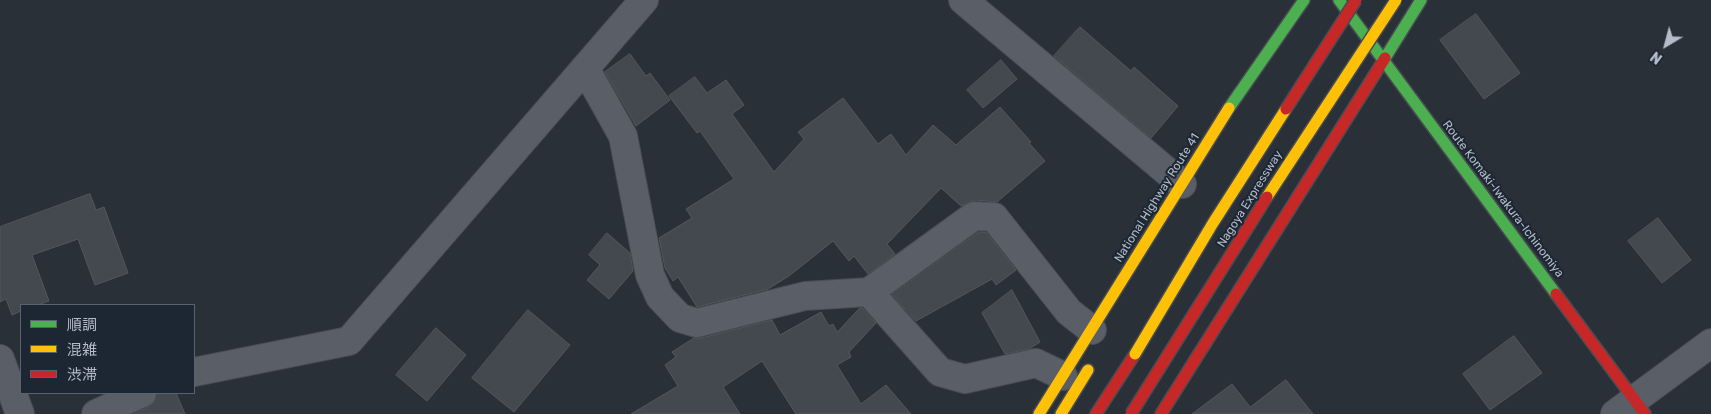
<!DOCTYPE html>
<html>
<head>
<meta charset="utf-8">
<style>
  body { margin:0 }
  #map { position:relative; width:1711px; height:414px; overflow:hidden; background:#2a3038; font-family:Rubik,"Noto Sans JP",sans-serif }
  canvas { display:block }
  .legend { position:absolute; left:20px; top:304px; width:175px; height:90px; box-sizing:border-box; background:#1d2633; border:1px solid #59626f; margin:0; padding:6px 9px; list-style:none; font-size:15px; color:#b4bcc9 }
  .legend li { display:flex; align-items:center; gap:10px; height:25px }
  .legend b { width:25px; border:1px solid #59626f }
  .north { position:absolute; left:1641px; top:20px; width:50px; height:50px; -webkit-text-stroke:4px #1d2633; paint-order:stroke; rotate:217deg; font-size:14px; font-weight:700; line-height:20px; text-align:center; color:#b4bcc9 }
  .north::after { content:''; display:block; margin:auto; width:18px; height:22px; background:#b4bcc9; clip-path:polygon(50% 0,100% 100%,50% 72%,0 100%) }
</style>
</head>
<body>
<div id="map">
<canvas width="1711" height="414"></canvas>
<ul class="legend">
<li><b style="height:6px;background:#4caf50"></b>順調</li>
<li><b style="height:6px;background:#ffc107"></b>混雑</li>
<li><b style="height:6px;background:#c62828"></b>渋滞</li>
</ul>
<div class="north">N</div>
</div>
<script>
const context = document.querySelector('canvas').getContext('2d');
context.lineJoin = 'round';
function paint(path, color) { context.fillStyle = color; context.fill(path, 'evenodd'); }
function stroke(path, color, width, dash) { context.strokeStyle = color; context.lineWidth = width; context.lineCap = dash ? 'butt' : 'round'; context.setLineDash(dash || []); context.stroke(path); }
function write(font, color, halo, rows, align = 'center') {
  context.font = font + ' Rubik,sans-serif'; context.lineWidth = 4; context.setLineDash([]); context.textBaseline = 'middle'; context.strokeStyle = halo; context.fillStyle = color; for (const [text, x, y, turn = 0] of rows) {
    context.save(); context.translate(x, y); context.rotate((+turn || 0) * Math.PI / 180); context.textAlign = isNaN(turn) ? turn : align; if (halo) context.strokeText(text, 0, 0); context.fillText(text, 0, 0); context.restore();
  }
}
const building = new Path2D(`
  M1476,14L1520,73L1484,99L1440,40Z
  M1080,27L1131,71L1134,67L1178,106L1151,138L1054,56Z
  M630,54L646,76L650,73L670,100L636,126L605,72Z
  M1001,60L1017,79L983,108L967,90Z
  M695,77L707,93L726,80L744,105L732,114L774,172L804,139L798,132L843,98L878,144L891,134L906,155L933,125L956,145L1000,107L1031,142L1029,143L1045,161L997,202L975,200L961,206L941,188L887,244L895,254L868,274L854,256L849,261L833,241L789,276L768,289L697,307L678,277L673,281L665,268L659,238L692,218L686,209L734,179L700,131L697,133L669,96Z
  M90,194L96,210L104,207L128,273L95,285L78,239L32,255L49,301L38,305H21V311L12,315L6,299L0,302V227Z
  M1658,218L1691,260L1662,283L1628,241Z
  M979,232H986L1016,270L996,285L992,279L916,321L892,295Z
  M607,233L630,253L633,271L609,299L587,280L600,265L589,255Z
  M1012,290L1040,342L1029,349L1005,354L982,313Z
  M860,308H862L876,323L849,352L851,357L837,365L861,404L886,385L911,414H796L762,361L723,387L740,414H631L678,386L665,365L676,357L672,352L694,338H701L772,320L780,335L821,312L829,326L833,324L837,332Z
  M528,310L570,345L514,412L472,378Z
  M436,328L466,355L427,401L396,375Z
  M1514,336L1542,373L1490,410L1463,374Z
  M1286,380L1313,414H1192L1232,384L1250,407Z
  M157,393H176L185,414H134L148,407L154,402Z`);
paint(building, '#444950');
stroke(building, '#52575f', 1);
const street = new Path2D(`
  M963,0L1182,184
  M585,68L623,136L650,275L660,297L680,318L697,323L805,296L869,292L974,216L994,217L1069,312L1092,330
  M869,292L940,372L965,379L1036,363L1063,376
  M0,359L20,414
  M194,372L349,341L644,0
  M96,414L142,393
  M1615,414L1711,343`);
const fast = new Path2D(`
  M1339,0L1556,294
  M1385,58L1421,0
  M1229,108L1304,0`);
const slow = new Path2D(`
  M1039,414L1229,108
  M1061,414L1088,370`);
const jam = new Path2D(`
  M1556,294L1645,414
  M1096,414L1135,354
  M1161,414L1385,58`);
stroke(street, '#484c53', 30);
stroke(fast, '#484c53', 14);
stroke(slow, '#484c53', 14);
stroke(jam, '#484c53', 14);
stroke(street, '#5a5e66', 28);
stroke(fast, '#4caf50', 11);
stroke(slow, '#ffc107', 11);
stroke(jam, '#c62828', 11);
const slowBridge = new Path2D(`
  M1267,197L1396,0
  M1135,354L1213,223L1286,109`);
const jamBridge = new Path2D(`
  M1286,109L1356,0
  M1131,414L1267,197`);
stroke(slowBridge, '#474c53', 14, []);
stroke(jamBridge, '#474c53', 14, []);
stroke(slowBridge, '#ffc107', 11);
stroke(jamBridge, '#c62828', 11);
write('12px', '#b4bcc9', '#1d2633', [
  ["National Highway Route 41",1157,198,-58],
  ["Nagoya Expressway",1250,199,-58],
  ["Route Komaki-Iwakura-Ichinomiya",1503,199,53]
]);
</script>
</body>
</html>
